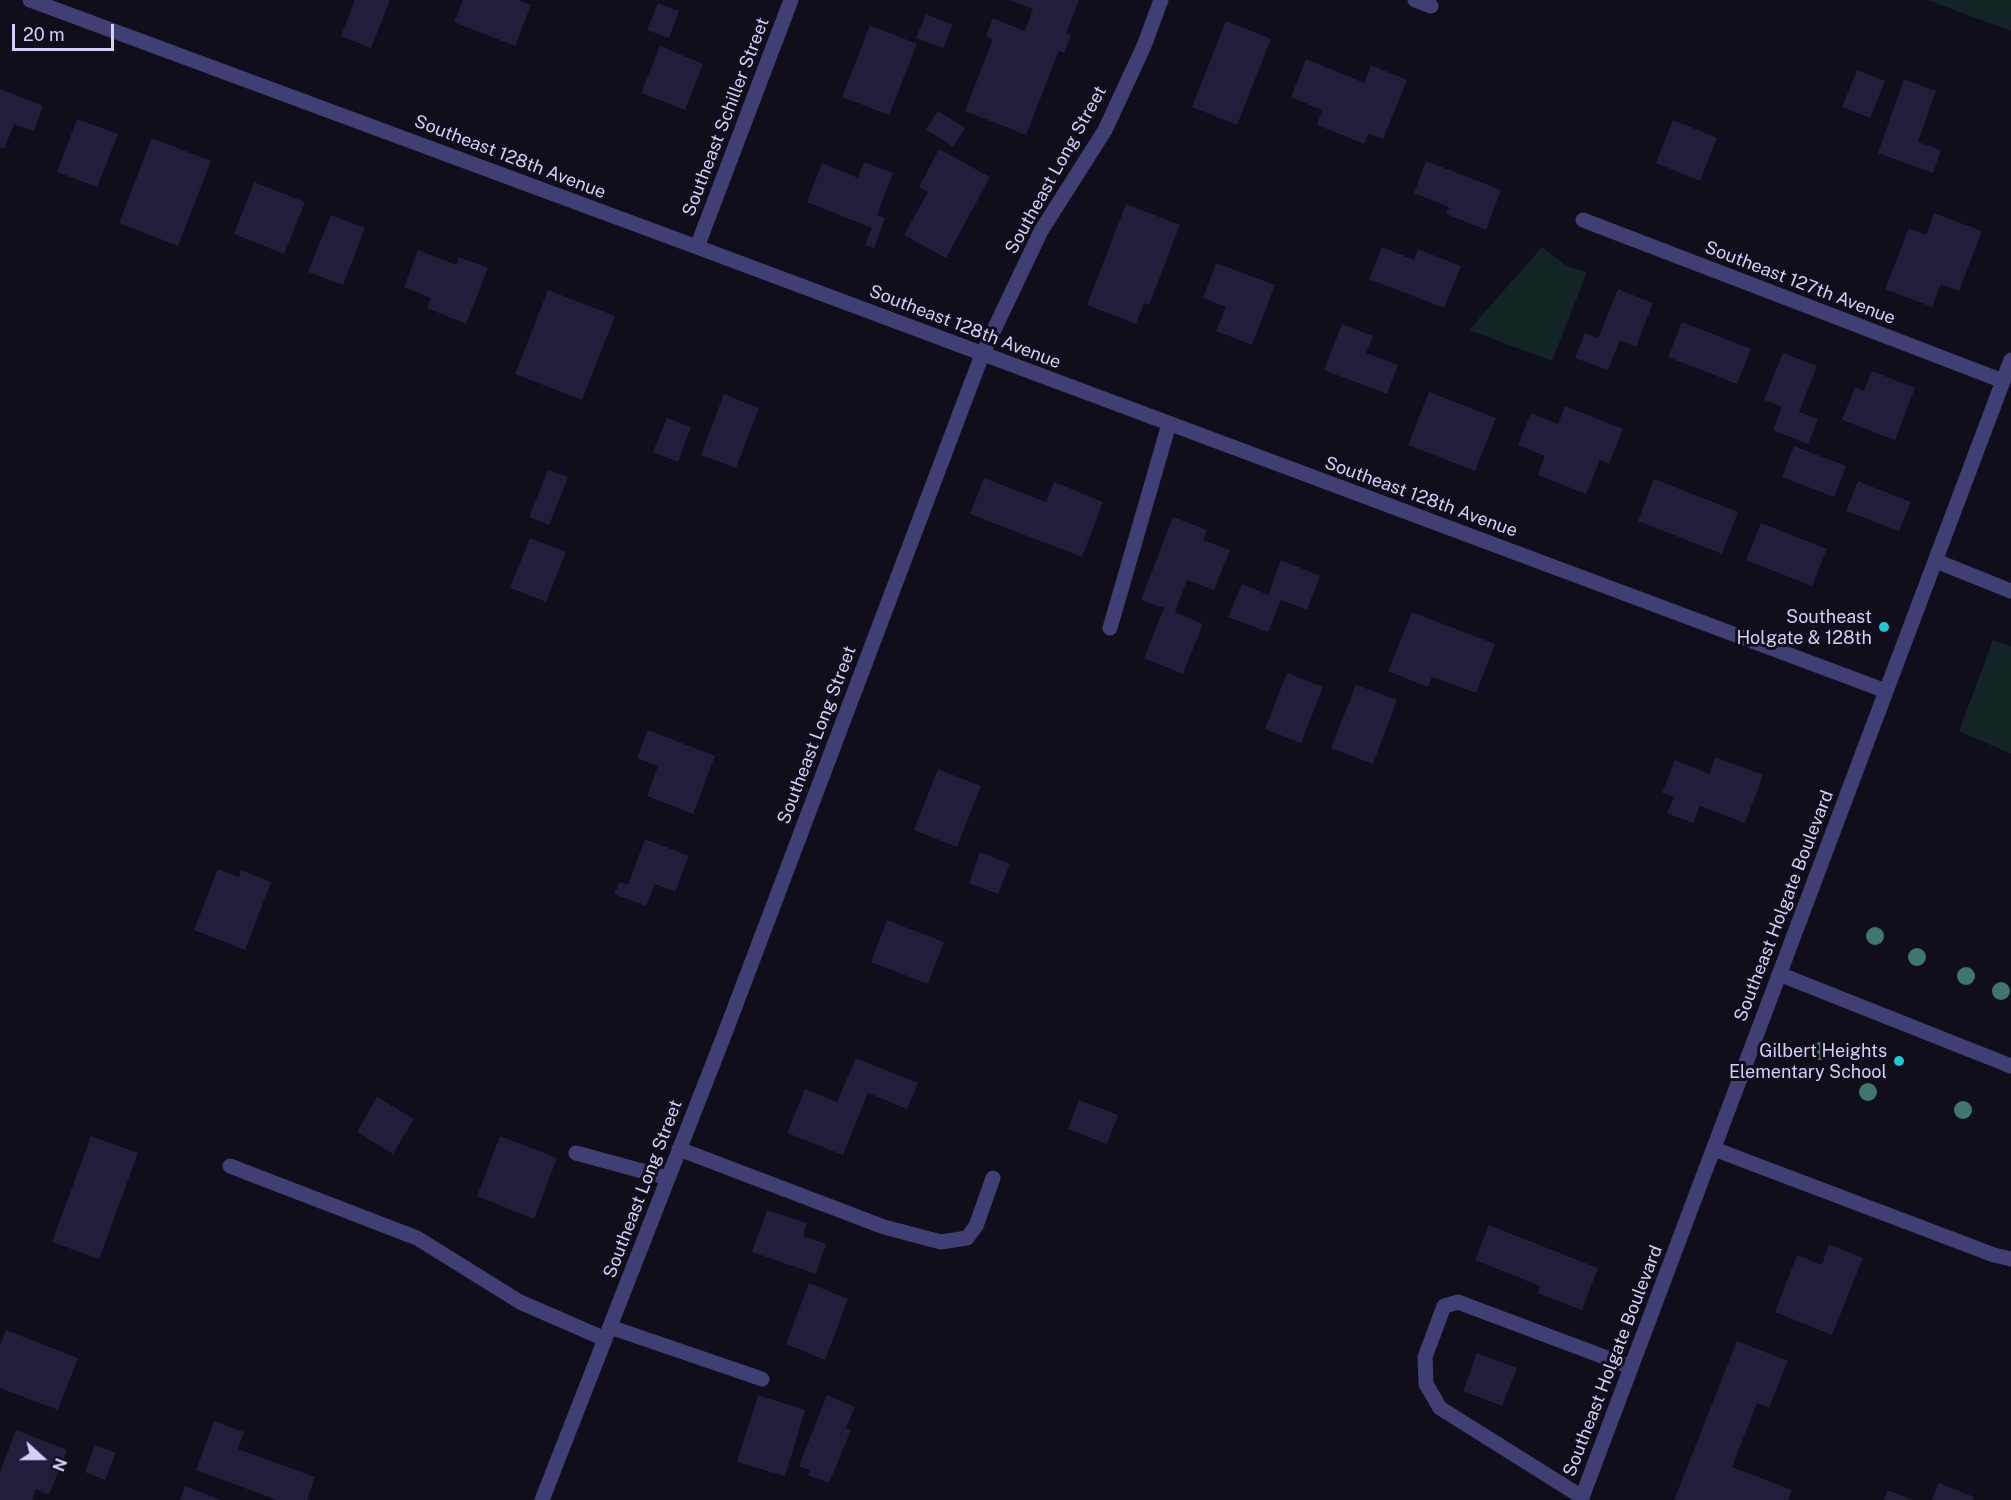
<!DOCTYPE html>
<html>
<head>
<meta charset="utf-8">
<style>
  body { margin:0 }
  #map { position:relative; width:2011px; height:1500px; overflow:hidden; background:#100e1b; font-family:"Public Sans",sans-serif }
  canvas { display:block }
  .north { position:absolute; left:12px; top:1428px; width:60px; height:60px; -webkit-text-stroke:4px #100e1b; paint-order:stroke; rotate:111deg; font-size:16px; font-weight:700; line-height:24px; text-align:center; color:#d2cff8 }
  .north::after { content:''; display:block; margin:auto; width:21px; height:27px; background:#d2cff8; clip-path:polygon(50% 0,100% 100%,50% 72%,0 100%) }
  .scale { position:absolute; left:12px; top:24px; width:102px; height:27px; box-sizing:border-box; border:3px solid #d2cff8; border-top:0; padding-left:8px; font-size:18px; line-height:21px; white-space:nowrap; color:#d2cff8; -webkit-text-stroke:4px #100e1b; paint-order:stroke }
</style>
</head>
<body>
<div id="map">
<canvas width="2011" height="1500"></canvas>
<div class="north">N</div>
<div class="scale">20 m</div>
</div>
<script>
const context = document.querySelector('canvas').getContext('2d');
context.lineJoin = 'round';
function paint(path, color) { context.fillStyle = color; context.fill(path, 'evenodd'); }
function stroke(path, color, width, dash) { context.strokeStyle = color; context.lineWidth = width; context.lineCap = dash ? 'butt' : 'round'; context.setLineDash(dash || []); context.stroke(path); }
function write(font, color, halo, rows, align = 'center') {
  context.font = font + ' "Public Sans",sans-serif'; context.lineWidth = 6; context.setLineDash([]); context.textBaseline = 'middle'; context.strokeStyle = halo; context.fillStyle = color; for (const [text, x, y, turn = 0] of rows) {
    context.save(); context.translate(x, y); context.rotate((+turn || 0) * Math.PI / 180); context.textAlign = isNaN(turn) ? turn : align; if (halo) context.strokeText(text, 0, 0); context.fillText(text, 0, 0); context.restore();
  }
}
paint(new Path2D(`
  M1927,0H2011V31Z
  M1542,247L1566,266L1587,272L1552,361L1469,330Z
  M1993,640L2011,646V754L1959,731Z`), '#122423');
paint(new Path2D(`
  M355,0H390L371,48L341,36Z
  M463,0H518L531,5L515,46L454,22Z
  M1010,0H1079L1066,33L1071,35L1064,53L1059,51L1026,135L965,111L993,39L986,36L993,18L1025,31L1033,9Z
  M658,3L679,11L669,38L647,30Z
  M926,14L953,25L943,48L916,38Z
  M1226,21L1271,39L1237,125L1192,107Z
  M870,25L917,44L889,115L842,97Z
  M660,46L703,64L685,110L641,93Z
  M1306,59L1364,83L1371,65L1407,80L1383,139L1368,134L1364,144L1317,125L1322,110L1291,97Z
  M1857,70L1885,81L1870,118L1842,107Z
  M1904,79L1936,91L1918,142L1941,150L1933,173L1878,153Z
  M0,89L43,106L34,131L14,124L4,149L0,147Z
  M938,111L965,128L953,147L926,129Z
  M77,119L118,134L97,187L57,172Z
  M1673,120L1717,138L1700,181L1656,163Z
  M152,138L211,161L178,246L119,223Z
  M939,149L990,177L946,258L904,235L928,192L919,187Z
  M1426,161L1501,190L1486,230L1446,214L1449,207L1414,193Z
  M864,162L893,173L877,215L885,218L874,248L865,245L872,228L807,202L822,163L858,178Z
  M254,182L305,202L284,254L234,234Z
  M1126,204L1180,225L1149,305L1144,303L1136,324L1087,305Z
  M1934,213L1982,231L1959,291L1941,284L1932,307L1885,289L1909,228L1926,235Z
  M331,215L365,228L343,285L308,272Z
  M1382,247L1414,260L1418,249L1461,266L1444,308L1369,279Z
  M418,250L456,265L459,257L488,268L466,324L427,308L431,298L404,287Z
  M1216,263L1275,285L1252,345L1216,331L1226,307L1203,298Z
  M1618,289L1653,303L1636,347L1620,340L1608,370L1575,358L1585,333L1598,338Z
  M548,290L615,316L582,400L515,374Z
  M1682,322L1751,349L1737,384L1668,357Z
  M1342,324L1373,336L1366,353L1398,365L1387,394L1324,370Z
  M1783,353L1817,366L1799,412L1818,419L1808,444L1773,430L1782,407L1764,400Z
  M1872,371L1915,388L1895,440L1842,420L1855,387L1864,391Z
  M1429,392L1496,418L1475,471L1408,445Z
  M724,394L759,408L736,468L701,455Z
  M1565,406L1623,429L1609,464L1600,460L1586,494L1538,475L1545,456L1518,445L1531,413L1558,424Z
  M667,418L691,427L678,462L653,452Z
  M1794,446L1846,466L1834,497L1782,477Z
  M548,470L568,477L549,525L529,517Z
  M984,478L1046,502L1054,482L1103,502L1082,557L970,514Z
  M1654,479L1738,512L1722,554L1638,521Z
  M1858,481L1911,502L1899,531L1846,511Z
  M1173,517L1207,530L1203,540L1230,550L1214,590L1187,580L1175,612L1203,624L1183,674L1144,658L1164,608L1141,600Z
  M1761,523L1827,549L1812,586L1746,560Z
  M530,538L566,552L546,602L510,588Z
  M1281,560L1320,576L1307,610L1281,600L1268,632L1228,617L1242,584L1268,595Z
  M1412,612L1495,644L1476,693L1432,677L1428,687L1388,671Z
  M1287,673L1323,687L1301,743L1265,729Z
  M1356,685L1397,700L1373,764L1331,748Z
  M648,730L715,756L693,814L647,796L658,766L637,758Z
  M1715,757L1763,775L1745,823L1700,806L1693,823L1667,813L1674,797L1662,793L1675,760L1710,774Z
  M938,769L981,786L957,847L914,830Z
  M645,839L689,856L675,892L655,884L646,906L614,894L620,882L628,885Z
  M980,852L1010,864L998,894L969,883Z
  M218,869L239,877L241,870L271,882L245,950L194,930Z
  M887,920L944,942L928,984L871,962Z
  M856,1058L918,1083L907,1109L868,1093L843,1155L787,1133L805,1089L837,1102Z
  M377,1097L414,1119L393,1154L357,1132Z
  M1079,1100L1118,1115L1107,1144L1068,1129Z
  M91,1136L138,1153L99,1259L52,1242Z
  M500,1136L557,1158L534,1219L477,1196Z
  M767,1210L807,1223L803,1236L826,1244L816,1274L752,1252Z
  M1489,1225L1598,1268L1582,1310L1537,1293L1540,1286L1475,1260Z
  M1829,1244L1863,1258L1832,1335L1775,1312L1797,1255L1822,1265Z
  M809,1283L848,1299L825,1360L786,1344Z
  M6,1330L78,1358L58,1410L0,1388V1345Z
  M1737,1341L1788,1361L1769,1408L1757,1403L1732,1467L1792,1490L1788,1500H1674Z
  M1477,1353L1517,1368L1502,1406L1463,1391Z
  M758,1395L805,1410L785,1476L737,1462Z
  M827,1395L855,1407L846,1428L851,1430L829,1483L808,1475L810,1470L799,1466Z
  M214,1421L244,1432L238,1449L315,1477L307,1500H277L196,1470Z
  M16,1430L67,1450L49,1495L36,1489L32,1500H0V1472Z
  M95,1445L116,1453L105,1480L85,1472Z
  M1939,1483L1974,1497L1973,1500H1932Z
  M185,1486L221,1500H180Z
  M1888,1490L1912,1500H1884Z`), '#211d3a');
stroke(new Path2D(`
  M30,0L697,247L1886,691
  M1415,0L1431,6
  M1583,220L2003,381
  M697,247L791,0
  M1936,561L2011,591
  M1110,628L1169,424
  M1779,974L2011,1066
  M679,1149L884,1227L941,1242L967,1238L976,1226L993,1178
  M1714,1149L1994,1255L2011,1259
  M576,1153L668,1178
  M230,1166L417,1238L520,1302L605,1339
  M610,1327L762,1379
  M1582,1497L1440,1408L1426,1384L1425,1357L1444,1306L1458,1302L1631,1367
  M542,1500L725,1033L982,355L1041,231L1105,130L1144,46L1161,0
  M1581,1500L2011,360`), '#3f3f74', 15);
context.fillStyle = '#3f776d';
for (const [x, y] of [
  [1875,936],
  [1917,957],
  [1966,976],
  [2001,991],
  [1820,1051],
  [1868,1092],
  [1963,1110]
]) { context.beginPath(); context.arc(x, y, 9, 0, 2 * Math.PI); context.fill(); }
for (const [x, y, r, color] of [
  [1884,627,6,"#1ec9d5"],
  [1899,1061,6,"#1ec9d5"]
]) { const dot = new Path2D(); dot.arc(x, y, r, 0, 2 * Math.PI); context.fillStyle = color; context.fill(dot); stroke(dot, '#100e1b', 2); }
write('18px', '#d2cff8', '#100e1b', [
  ["Southeast Schiller Street",726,117,-69],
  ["Southeast 128th Avenue",510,157,21],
  ["Southeast Long Street",1056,170,-61],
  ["Southeast 127th Avenue",1800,283,21],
  ["Southeast 128th Avenue",965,327,21],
  ["Southeast 128th Avenue",1421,497,20],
  ["Southeast Long Street",817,735,-69],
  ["Southeast Holgate Boulevard",1784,906,-69],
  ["Southeast Long Street",643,1189,-69],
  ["Southeast Holgate Boulevard",1613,1361,-69]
]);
write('18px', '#d2cff8', '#100e1b', [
  ["Southeast",1872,617],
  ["Holgate & 128th",1872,638],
  ["Gilbert Heights",1887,1051],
  ["Elementary School",1887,1072]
], 'right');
</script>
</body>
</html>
